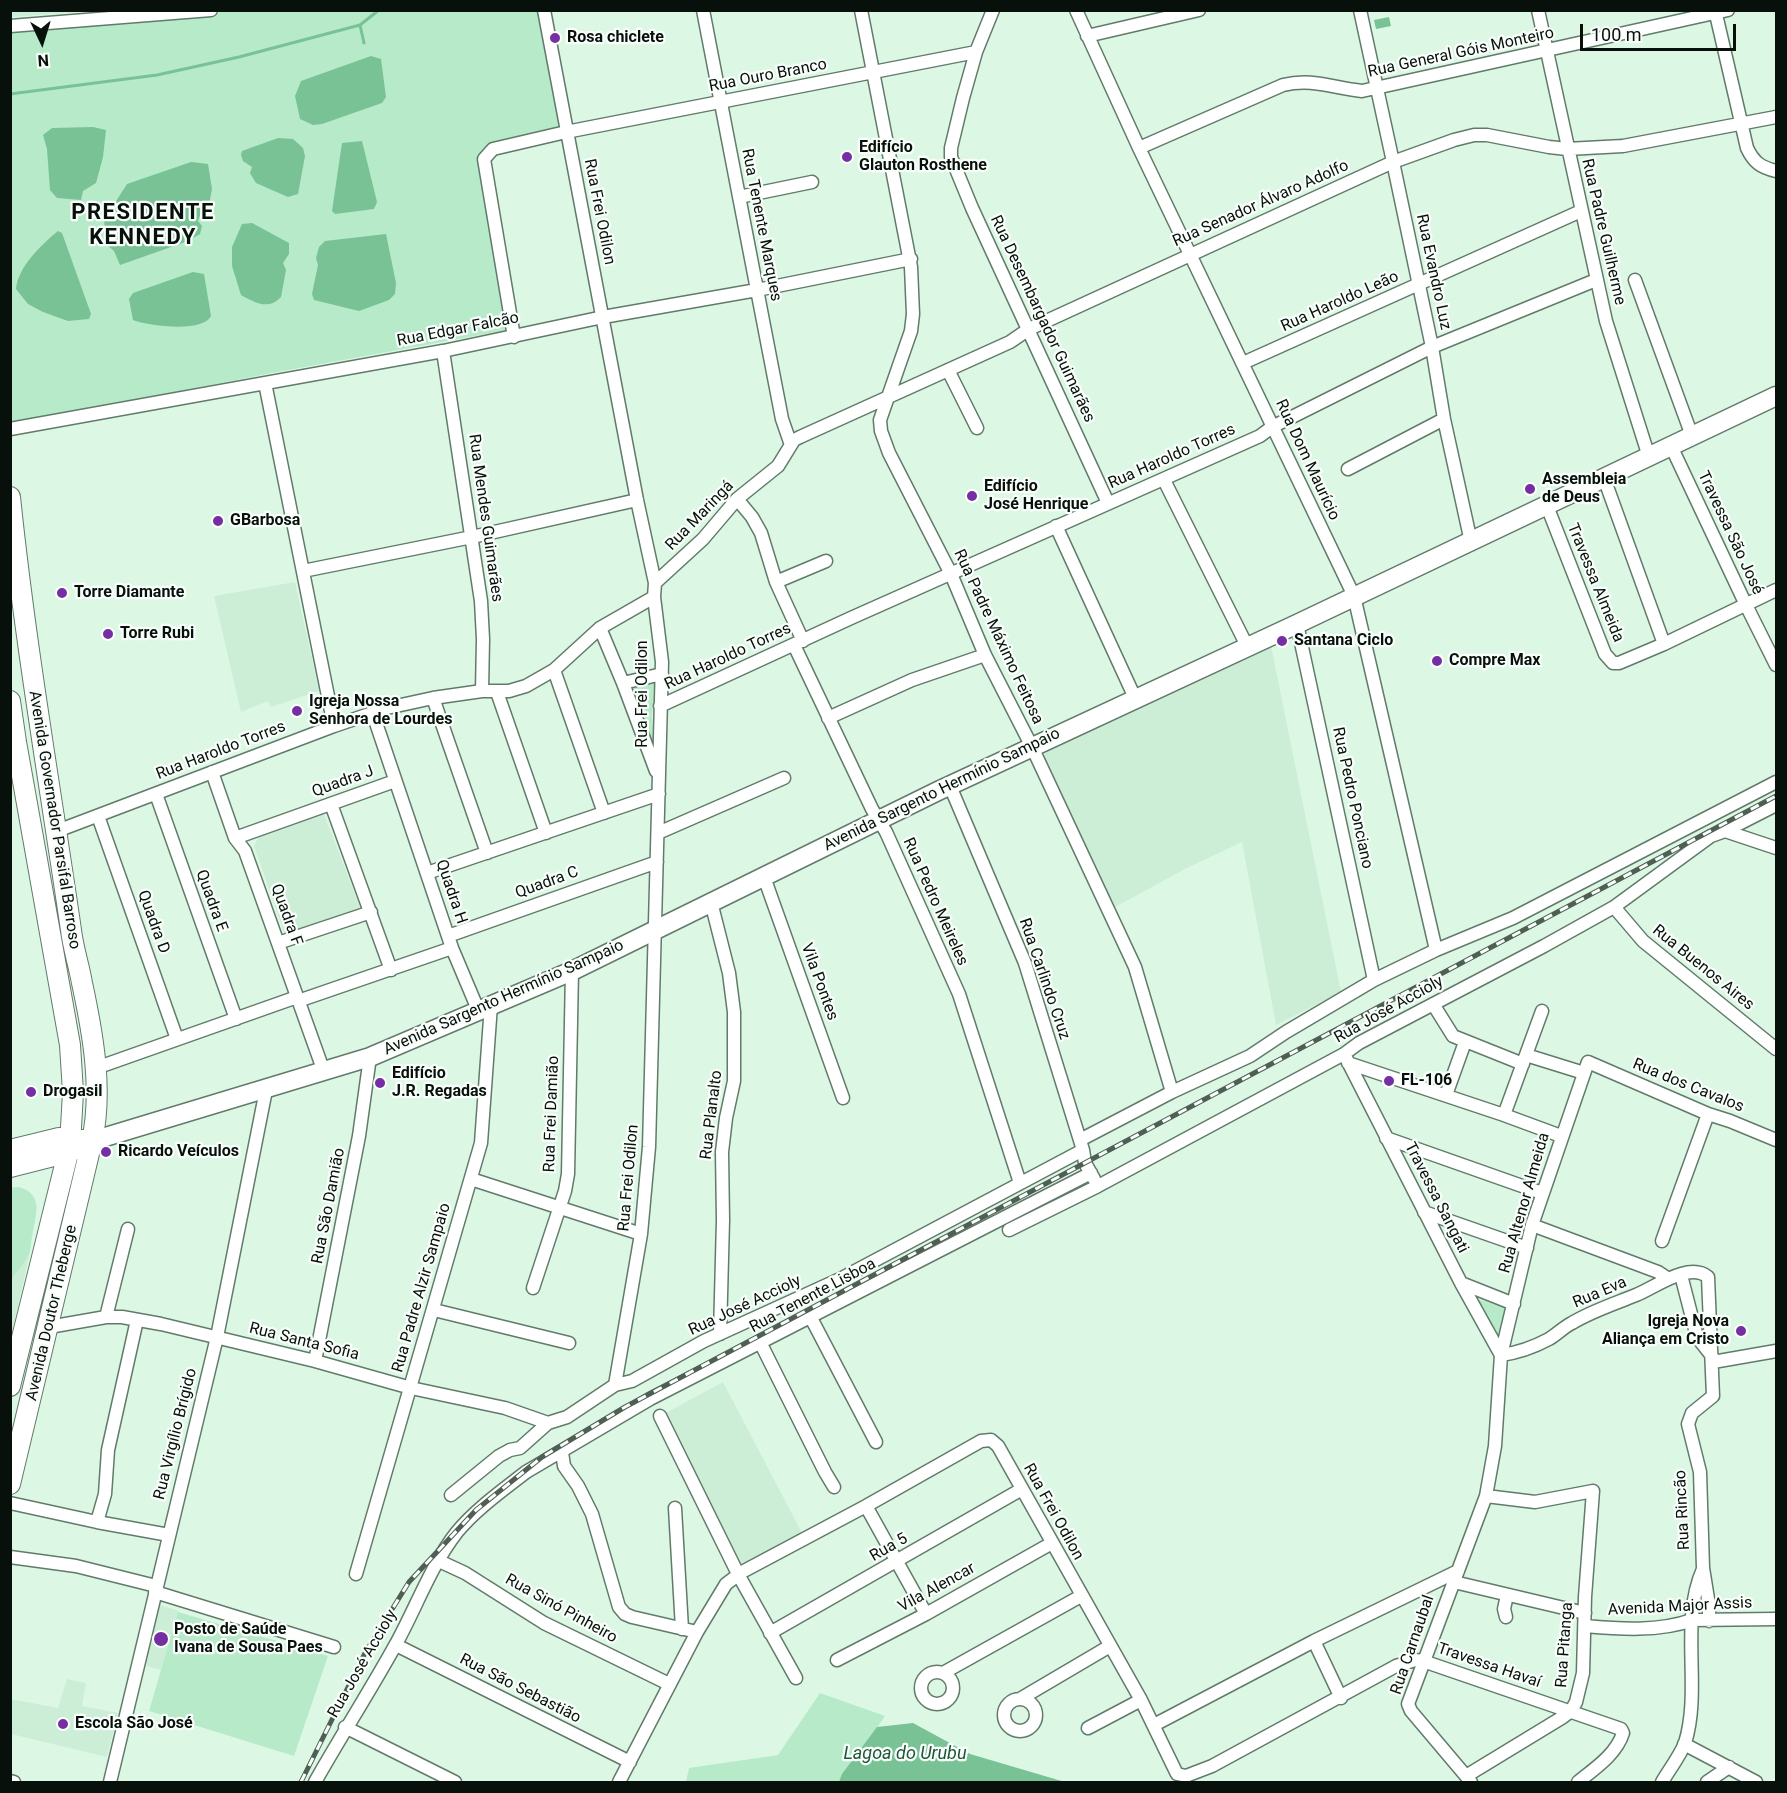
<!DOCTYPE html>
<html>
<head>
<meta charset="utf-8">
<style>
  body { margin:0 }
  #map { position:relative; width:1787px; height:1793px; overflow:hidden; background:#dcf8e5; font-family:Roboto,sans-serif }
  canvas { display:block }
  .frame { position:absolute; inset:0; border:12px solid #07100a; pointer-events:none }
  .north { position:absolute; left:12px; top:12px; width:60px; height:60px; -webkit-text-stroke:4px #f9fefb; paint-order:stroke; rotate:176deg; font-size:16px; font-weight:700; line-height:24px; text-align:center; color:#07100a }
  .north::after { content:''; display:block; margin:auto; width:21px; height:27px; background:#07100a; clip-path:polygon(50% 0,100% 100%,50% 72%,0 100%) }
  .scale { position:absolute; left:1580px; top:24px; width:156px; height:27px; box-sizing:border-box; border:3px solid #07100a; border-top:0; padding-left:8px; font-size:18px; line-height:21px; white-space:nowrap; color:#07100a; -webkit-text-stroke:4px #f9fefb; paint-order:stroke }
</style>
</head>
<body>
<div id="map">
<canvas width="1787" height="1793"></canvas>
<div class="frame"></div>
<div class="north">N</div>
<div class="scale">100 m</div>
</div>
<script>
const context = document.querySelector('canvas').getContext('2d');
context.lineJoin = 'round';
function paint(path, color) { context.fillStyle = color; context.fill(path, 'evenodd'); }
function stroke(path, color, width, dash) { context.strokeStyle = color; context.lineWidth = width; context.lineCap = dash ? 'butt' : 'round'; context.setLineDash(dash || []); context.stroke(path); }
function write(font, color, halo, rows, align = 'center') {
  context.font = font + ' Roboto,sans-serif'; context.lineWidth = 4.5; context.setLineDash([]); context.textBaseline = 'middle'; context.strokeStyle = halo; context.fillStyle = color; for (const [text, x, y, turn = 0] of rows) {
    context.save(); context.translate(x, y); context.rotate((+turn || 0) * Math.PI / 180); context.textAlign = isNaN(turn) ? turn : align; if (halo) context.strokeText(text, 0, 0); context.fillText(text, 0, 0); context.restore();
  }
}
paint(new Path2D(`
  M11,10H97V11L11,17Z
  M295,582L319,691L271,707L268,701L241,712L214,596Z
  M1271,646L1341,992L1276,1025L1242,842L1187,868L1115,907L1042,759L1047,751Z
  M324,814L361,910L285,935L254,846L258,838Z
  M18,1187L28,1191L34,1197L37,1207L29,1257L11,1337V1188Z
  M723,1382L803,1535L746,1565L740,1562L662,1415Z
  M160,1605L179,1611L161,1670L146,1666Z
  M67,1679L86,1683L82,1706L118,1713L107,1757L11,1734V1699L58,1708Z`), '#cceed7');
paint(new Path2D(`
  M223,10L538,11L563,130L479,160L508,330L272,373L11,424V31L211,17Z
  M657,679L652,714L654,758L628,688Z
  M18,1187C44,1193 36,1216 32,1235C31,1242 31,1252 27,1258C22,1266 15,1272 11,1281V1188Z
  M1477,1299L1506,1307L1500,1334H1495Z
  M178,1612L328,1656L294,1756L149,1711Z
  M820,1693L885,1716L840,1782H686L689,1768L778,1755Z`), '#b7eac9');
paint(new Path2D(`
  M1389,17L1391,26L1376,29L1374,20Z
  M371,56L381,59L386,97L382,103L322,124L313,125L300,119L295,96L301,81Z
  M93,127L106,130L103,157L96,183L83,191L81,200L57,198L50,190L47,149L43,135L52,128Z
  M278,138L293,139L303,148L305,156L298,194L288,197L256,183L250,173L252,167L243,161L241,155L242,151Z
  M362,141L377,202L374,209L335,214L332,211L342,143Z
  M191,162L208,164L212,189L209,205L203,207L198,221L202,226L200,234L188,241L120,265L114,251L107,245L104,220L127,184Z
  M252,223L289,243V254L283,263L286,270L281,297C268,311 254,302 241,295L232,266V247L242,224Z
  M58,231L62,233L91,314L89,319L68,321L43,312L28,304L16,289C18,267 41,245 58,231Z
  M386,234L396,283L395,294L389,300L359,311L314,300L312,294L318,265L316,258L319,247L325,241Z
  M193,272L204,274L211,316C203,333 149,326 133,320L129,299L133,293Z
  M913,1723L970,1754L1065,1782H839L842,1774L877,1727Z`), '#78c295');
stroke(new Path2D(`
  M360,25L364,43
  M10,94L157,75L239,57L360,25L379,10`), '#78c295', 3);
const minor = new Path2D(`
  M544,10L637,500L655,583L654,597L662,662L649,1147L641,1234L615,1385
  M703,10L782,419L791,445
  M861,10L911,267L913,314L911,331L880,420L881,431L889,453L951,574L985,655L1032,747L1135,967L1172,1092
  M993,10L976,52L963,98L951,148V157L972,208L1108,503
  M1076,10L1139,148L1354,596L1436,950
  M1360,10L1393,162L1432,347L1444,419L1471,542
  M1538,10L1606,321L1649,457
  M1715,10L1747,148C1754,163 1761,167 1776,171
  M10,26L211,10
  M1087,36L1199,10
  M1139,148L1283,85C1313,78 1332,88 1362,91L1728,10
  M739,197L812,182
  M1635,280L1692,436
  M514,337L484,159L493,149L566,132L976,52
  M443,351L481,601L483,639L482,691
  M1243,363L1581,211
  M948,370L977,428
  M265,383L334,726
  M10,429L443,351L603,317L757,290L911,259
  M1671,446L1746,605L1776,665
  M1348,469L1444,419
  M1604,478L1664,644
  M1164,480L1247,646
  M737,499L752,517L761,533L776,582L803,641
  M1547,506L1605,654L1613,663H1619L1664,644L1776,590
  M1056,526L1135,698
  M303,571L472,537L637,500
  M776,582L826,561
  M655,583L703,539L737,499L778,466L794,440L800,437L1010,342L1029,329L1393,162L1454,140L1474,135H1487L1549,147L1567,149L1623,146L1776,117
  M1297,624L1374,980
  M600,628L623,683L656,771
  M794,645L872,809L886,832L959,994L1020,1183
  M554,670L604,813
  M623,683L662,674
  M497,692L546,833
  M433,698L487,853
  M660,706L851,618L1260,436L1272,427L1432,347L1596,280
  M373,714L452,948L479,1012
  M828,718L912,680L985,655
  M212,772L235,838L245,851L324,1072
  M950,786L1025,963L1083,1150L1085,1163L1094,1179
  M156,794L236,1019
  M331,804L391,970
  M98,816L177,1039
  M57,831L334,726L387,708L433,698L482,691H509L526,686L554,670L600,628L654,597
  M1725,831L1776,848
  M658,833L784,778
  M235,838L395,781
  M427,873L659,794
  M764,877L843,1098
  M711,902L729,973L734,1012V1081L726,1118L722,1152L723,1220L720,1334
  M1614,907L1643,941L1776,1049
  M448,936L657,862
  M278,943L371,912
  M298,1001L452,948
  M1433,1004L1453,1036L1523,1064
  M1344,1054L1461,1283L1501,1355
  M1526,1055L1584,1073
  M1348,1063L1504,1115L1561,1136
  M96,1068L297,997
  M1446,1095L1465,1042
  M1504,1115L1542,1011
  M1386,1138L1542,1193
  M1080,1140L1172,1092L1250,1056L1286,1032L1374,980L1436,950L1513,918L1776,782
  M471,1179L641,1234
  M1424,1212L1527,1248
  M1532,1225L1658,1272L1667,1278
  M1009,1230L1098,1186L1344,1054L1359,1043L1544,946L1614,907L1711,836L1725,831L1776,805
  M1662,1241L1708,1114
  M1681,1275L1697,1337L1712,1356
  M1461,1283L1514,1304
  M533,1288L565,1191L568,1174L572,971
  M434,1310L569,1343
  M810,1316L876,1442
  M106,1317L128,1229
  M49,1327L106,1317H122L161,1324L315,1361L411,1388L505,1408L548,1423
  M760,1342L825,1472L834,1487
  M1501,1355C1517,1353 1534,1347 1549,1339C1557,1334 1564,1327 1572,1323C1592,1311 1614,1304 1636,1295C1654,1288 1689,1261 1708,1277L1713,1396L1692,1413L1688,1424L1700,1472L1703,1568L1709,1605V1621
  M315,1361L359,1136L370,1057
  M1713,1362L1776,1351
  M660,1416L739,1576L796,1678
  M562,1452L564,1466L578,1486L592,1514L619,1607L625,1614L632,1617L697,1632
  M451,1495L499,1456L510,1450L520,1448L548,1423L567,1417L615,1385L632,1381L704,1341L840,1279L1083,1150
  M10,1503L97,1522L169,1535
  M866,1506L926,1614
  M675,1508L682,1629
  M97,1522L105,1494L108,1450L137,1320
  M10,1557L76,1566L156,1586
  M439,1561L465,1573L544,1623L669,1684
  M356,1574L481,1143L491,1005
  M1454,1582L1585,1613
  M155,1592L334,1647
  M1506,1617L1504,1609L1507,1595
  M1585,1626C1619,1629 1659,1632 1692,1620L1776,1619
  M770,1633L1022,1489
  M1314,1641L1341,1698
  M396,1645L630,1762
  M837,1660L926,1614L1052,1543
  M921 1688a16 16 0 1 1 32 0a16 16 0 1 1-32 0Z
  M943,1673L1081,1596
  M1020,1699L1110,1646
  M1004 1715a16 16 0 1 1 32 0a16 16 0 1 1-32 0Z
  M1154,1725L1314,1641L1458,1571
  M345,1727L455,1782
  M1088,1728L1141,1700
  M1684,1744L1756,1782
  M1466,1776L1563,1717L1571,1711L1576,1702L1583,1673L1585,1597L1593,1491L1535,1502L1486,1496
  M10,1781L14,1782
  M110,1782L217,1337L266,1090
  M315,1782C341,1736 370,1691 396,1644C416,1608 431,1565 457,1532C476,1509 503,1490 526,1472L650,1399L1091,1173
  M619,1782L697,1632L726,1584L742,1572L866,1506L981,1441L991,1440L998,1446L1141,1700L1177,1774L1186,1776L1212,1766L1396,1666L1415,1660L1423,1661L1621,1729L1623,1733C1616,1755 1594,1769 1578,1782
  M1471,1782L1411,1711L1408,1704L1486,1496L1495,1446L1501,1355L1532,1225L1588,1062L1708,1114L1730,1121L1776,1140
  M1662,1782C1669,1770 1680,1756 1685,1743C1702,1688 1679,1623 1703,1569
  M1707,1782L1729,1767`);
const secondary = new Path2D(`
  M92,1141L370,1057L572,971L938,791L1297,624L1776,396`);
const primary = new Path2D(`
  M10,497C25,642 50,786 71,930C73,948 79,965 82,983C93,1034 103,1090 92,1141L10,1484
  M10,701L16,742L70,1045L73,1092L70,1145L10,1386
  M10,1150L59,1138L83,1140
  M10,1167L69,1152L77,1148`);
stroke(minor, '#627a6a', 15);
stroke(secondary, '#627a6a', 21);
stroke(primary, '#627a6a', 22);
stroke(minor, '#fff', 12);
stroke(secondary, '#fff', 18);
stroke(primary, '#fff', 20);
const rail = new Path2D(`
  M301,1782L365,1653L409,1582L476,1510L542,1457L625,1407L1776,796`);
stroke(rail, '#4f5f54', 5);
stroke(rail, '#f9fefb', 3, [9]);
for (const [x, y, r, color] of [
  [555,38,6,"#762fa2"],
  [847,157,6,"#762fa2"],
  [1530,489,6,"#762fa2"],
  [972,496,6,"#762fa2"],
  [218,521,6,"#762fa2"],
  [62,593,6,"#762fa2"],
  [108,634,6,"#762fa2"],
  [1282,641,6,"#762fa2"],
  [1437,661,6,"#762fa2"],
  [297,711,6,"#762fa2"],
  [1389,1081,6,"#762fa2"],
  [380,1083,6,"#762fa2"],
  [31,1092,6,"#762fa2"],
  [106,1152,6,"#762fa2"],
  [1741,1331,6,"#762fa2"],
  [161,1639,8,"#762fa2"],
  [63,1724,6,"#762fa2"]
]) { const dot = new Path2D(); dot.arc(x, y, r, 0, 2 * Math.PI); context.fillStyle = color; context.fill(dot); stroke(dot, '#f9fefb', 2); }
write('bold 16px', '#07100a', '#f9fefb', [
  ["Rosa chiclete",567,38],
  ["Edifício",859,148],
  ["Glauton Rosthene",859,166],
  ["Assembleia",1542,480],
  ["de Deus",1542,498],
  ["Edifício",984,487],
  ["José Henrique",984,505],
  ["GBarbosa",230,521],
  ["Torre Diamante",74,593],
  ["Torre Rubi",120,634],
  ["Santana Ciclo",1294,641],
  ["Compre Max",1449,661],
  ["Igreja Nossa",309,702],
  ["Senhora de Lourdes",309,720],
  ["Edifício",392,1074],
  ["J.R. Regadas",392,1092],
  ["FL-106",1401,1081],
  ["Drogasil",43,1092],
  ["Ricardo Veículos",118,1152],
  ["Igreja Nova",1729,1322,"right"],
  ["Aliança em Cristo",1729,1340,"right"],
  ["Posto de Saúde",174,1630],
  ["Ivana de Sousa Paes",174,1648],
  ["Escola São José",75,1724]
], 'left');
write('16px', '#07100a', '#f9fefb', [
  ["Rua General Góis Monteiro",1461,53,-12],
  ["Rua Ouro Branco",768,76,-11],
  ["Rua Senador Álvaro Adolfo",1261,204,-24],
  ["Rua Frei Odilon",599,212,79],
  ["Rua Tenente Marques",761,225,79],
  ["Rua Padre Guilherme",1603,232,77],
  ["Rua Evandro Luz",1433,272,78],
  ["Rua Haroldo Leão",1340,302,-24],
  ["Rua Desembargador Guimarães",1042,319,65],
  ["Rua Edgar Falcão",458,330,-11],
  ["Rua Haroldo Torres",1172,457,-24],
  ["Rua Dom Maurício",1307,460,65],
  ["Rua Maringá",700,516,-46],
  ["Rua Mendes Guimarães",485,518,82],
  ["Travessa São José",1730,533,65],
  ["Travessa Almeida",1595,583,68],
  ["Rua Padre Máximo Feitosa",998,637,65],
  ["Rua Haroldo Torres",728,657,-25],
  ["Rua Frei Odilon",643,694,-90],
  ["Rua Haroldo Torres",221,751,-21],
  ["Quadra J",343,782,-20],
  ["Avenida Sargento Hermínio Sampaio",942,790,-26],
  ["Rua Pedro Ponciano",1352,798,78],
  ["Avenida Governador Parsifal Barroso",54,820,81],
  ["Quadra C",547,883,-20],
  ["Quadra H",451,892,71],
  ["Quadra E",211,901,70],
  ["Rua Pedro Meireles",935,902,66],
  ["Quadra F",286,915,70],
  ["Quadra D",153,922,70],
  ["Rua Buenos Aires",1703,968,39],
  ["Rua Carlindo Cruz",1044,979,71],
  ["Vila Pontes",819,982,70],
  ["Avenida Sargento Hermínio Sampaio",504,998,-24],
  ["Rua José Accioly",1389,1010,-29],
  ["Rua dos Cavalos",1688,1086,22],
  ["Rua Frei Damião",552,1114,-88],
  ["Rua Planalto",712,1115,-83],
  ["Rua Frei Odilon",629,1178,-85],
  ["Travessa Sangati",1436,1198,63],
  ["Rua Altenor Almeida",1525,1203,-74],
  ["Rua São Damião",329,1206,-79],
  ["Rua Padre Alzir Sampaio",422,1288,-74],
  ["Rua Eva",1600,1293,-23],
  ["Rua Tenente Lisboa",813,1296,-28],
  ["Rua José Accioly",745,1306,-25],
  ["Avenida Doutor Theberge",52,1313,-77],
  ["Rua Santa Sofia",304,1342,14],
  ["Rua Virgílio Brígido",176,1434,-76],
  ["Rua Rincão",1683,1510,-93],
  ["Rua Frei Odilon",1053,1512,61],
  ["Rua 5",889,1548,-30],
  ["Vila Alencar",937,1588,-29],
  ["Avenida Major Assis",1680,1607,-3],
  ["Rua Sinó Pinheiro",561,1609,29],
  ["Rua Carnaubal",1413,1645,-71],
  ["Rua Pitanga",1565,1645,-86],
  ["Rua José Accioly",363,1664,-60],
  ["Travessa Havaí",1489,1666,19],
  ["Rua São Sebastião",520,1689,27]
]);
write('italic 18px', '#1e5537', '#f9fefb', [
  ["Lagoa do Urubu",905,1754]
]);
context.letterSpacing = '1.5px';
write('bold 22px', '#07100a', '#f9fefb', [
  ["PRESIDENTE",143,213],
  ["KENNEDY",143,238]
]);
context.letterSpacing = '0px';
</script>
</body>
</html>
